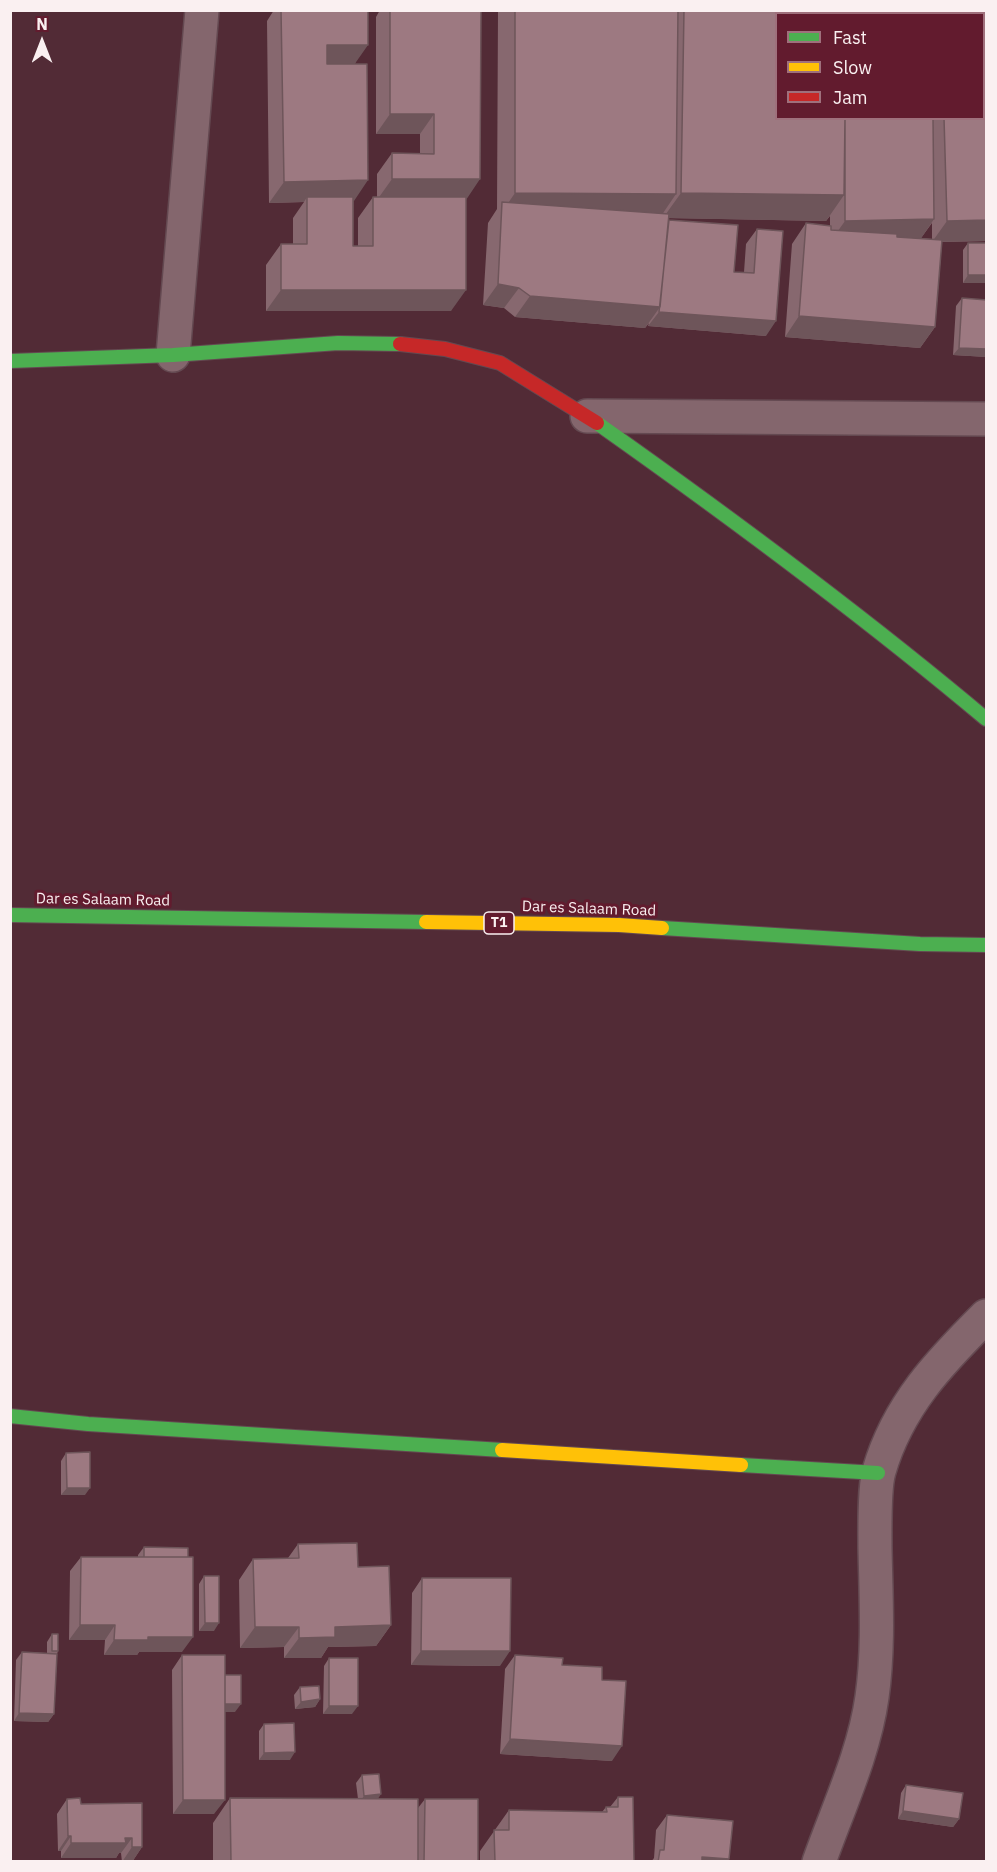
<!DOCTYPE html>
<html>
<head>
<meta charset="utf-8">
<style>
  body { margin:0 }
  #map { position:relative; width:997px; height:1872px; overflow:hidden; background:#522b36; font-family:"IBM Plex Sans",sans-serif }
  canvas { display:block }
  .frame { position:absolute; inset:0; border:12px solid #faf0f1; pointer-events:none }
  .legend { position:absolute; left:775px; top:12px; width:210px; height:108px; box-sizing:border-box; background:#621b2e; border:2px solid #9f707c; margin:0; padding:8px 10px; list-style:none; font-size:18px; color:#faf0f1 }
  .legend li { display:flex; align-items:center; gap:12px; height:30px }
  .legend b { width:30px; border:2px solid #9f707c }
  .north { position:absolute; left:12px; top:12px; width:60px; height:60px; -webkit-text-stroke:4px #621b2e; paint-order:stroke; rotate:0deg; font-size:16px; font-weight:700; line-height:24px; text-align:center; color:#faf0f1 }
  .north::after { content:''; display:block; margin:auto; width:21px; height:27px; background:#faf0f1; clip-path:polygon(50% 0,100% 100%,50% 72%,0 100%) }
</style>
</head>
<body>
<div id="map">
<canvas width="997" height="1872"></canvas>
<div class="frame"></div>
<ul class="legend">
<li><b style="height:8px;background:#4caf50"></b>Fast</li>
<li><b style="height:8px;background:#ffc107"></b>Slow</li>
<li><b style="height:8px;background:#c62828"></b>Jam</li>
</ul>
<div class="north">N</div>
</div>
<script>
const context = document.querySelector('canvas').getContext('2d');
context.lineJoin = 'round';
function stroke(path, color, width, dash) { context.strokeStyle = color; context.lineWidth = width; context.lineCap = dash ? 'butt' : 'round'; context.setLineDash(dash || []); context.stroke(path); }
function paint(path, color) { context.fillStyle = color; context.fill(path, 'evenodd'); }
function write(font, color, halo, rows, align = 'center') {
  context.font = font + ' "IBM Plex Sans",sans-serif'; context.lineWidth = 6; context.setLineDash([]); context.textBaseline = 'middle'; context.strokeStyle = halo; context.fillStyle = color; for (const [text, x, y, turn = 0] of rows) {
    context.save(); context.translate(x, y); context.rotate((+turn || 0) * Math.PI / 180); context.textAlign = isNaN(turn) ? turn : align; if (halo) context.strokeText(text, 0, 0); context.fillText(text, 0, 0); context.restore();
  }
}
const street = new Path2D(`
  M173,355L202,10
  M587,416L986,419
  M819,1862C838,1808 864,1754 872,1697C879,1648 876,1598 875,1548C875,1528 874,1488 879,1471C898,1405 940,1362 986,1316`);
const fast = new Path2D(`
  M10,361L173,355L338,343L400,344
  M597,423C730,517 861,614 986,719
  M10,915L426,922
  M662,928L920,944L986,945
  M10,1416L88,1424L502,1450
  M741,1465L878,1473`);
const slow = new Path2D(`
  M426,922L619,925L662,928
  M502,1450L741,1465`);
const jam = new Path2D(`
  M400,344L445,349L500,363L597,423`);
stroke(street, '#644951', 36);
stroke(fast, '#644951', 16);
stroke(slow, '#644951', 16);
stroke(jam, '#644951', 16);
stroke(street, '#84666d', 33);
stroke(fast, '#4caf50', 14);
stroke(slow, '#ffc107', 14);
stroke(jam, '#c62828', 14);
paint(new Path2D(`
  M274,10H368L355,64L353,246H358V218L373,197H377V174L392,153H420V134H376V17L380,10H481L466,200L451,311H266V265L281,244H293V218L304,202L269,203L267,21Z
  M498,10H987V241L942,242L935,327L920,348L785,337L792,244L806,223L830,226V216L826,221L669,218V220L734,272H744L746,244L757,229L766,336L648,326L649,323L645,328L515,317L504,308L483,305L488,223L497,209ZM777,14H984V118H777ZM932,223V239L921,238Z
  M968,243H987V283H963V250Z
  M962,298L987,357L953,355L956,306Z
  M66,1453L85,1495H61V1461Z
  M298,1544L358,1567L391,1625L376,1646L328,1647L321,1658H284V1647L240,1648L239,1580L253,1559L288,1558Z
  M144,1547L182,1652H139L137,1655H104L105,1640H69L70,1571L81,1557H138V1555Z
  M204,1576L214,1631H199V1584Z
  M422,1578L500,1666L411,1665L412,1593Z
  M52,1634L58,1651L57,1654L54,1714L48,1722L14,1721L16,1660L22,1652L47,1653V1642Z
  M182,1655L225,1675L235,1712H225L214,1814H173L172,1670Z
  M515,1655L562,1665L602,1680L612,1761L500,1754L505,1669Z
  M329,1658L352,1714H323L324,1666Z
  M300,1687L320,1699L315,1707L295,1709L294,1695Z
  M264,1724L290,1760H259V1731Z
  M362,1775L378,1799L418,1808L425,1799L478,1862H213V1823L230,1798L358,1799L356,1783Z
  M906,1785L959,1819L953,1827L898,1819L901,1793Z
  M618,1797L634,1862H480V1851L509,1810L602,1812L606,1807H610Z
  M67,1799L81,1804L142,1803V1847L132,1862H122L121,1853H119L116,1858H61V1851H58L57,1814Z
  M667,1815L728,1862H651L654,1858L656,1830Z`), '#87686f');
paint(new Path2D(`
  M327,45H368L354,65H312Z
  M390,114H434L420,134H376Z
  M392,179H480L466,200H377Z
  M368,180L354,201L307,202V197L304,202L269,203L284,182Z
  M515,193L676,194L659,219L502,212Z
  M681,193L844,195L826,221L663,218Z
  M934,219L920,240L830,242L845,221Z
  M987,220V241L932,242L947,221Z
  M968,275H987V283H963Z
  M498,284L519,288L504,308L483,305Z
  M281,290H466L451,311H266Z
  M530,296L660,307L645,328L515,317Z
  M659,312L776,321L766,336L648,326Z
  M799,316L935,327L920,348L785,337Z
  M959,348L987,349V357L953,355Z
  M67,1488H90L85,1495H61Z
  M205,1623H219L214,1631H199Z
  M80,1625H115L105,1640H69Z
  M391,1625L376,1646L328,1647L321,1658H284L299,1638L335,1627Z
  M255,1627H299L284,1647L240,1648Z
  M148,1637H193L182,1652H139L137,1655H104L114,1640Z
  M421,1651H510L500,1666L411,1665Z
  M320,1699L315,1707L295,1709L301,1702Z
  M221,1704H241L235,1712H215Z
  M329,1706H358L352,1714H323Z
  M19,1713L54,1714L48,1722L14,1721Z
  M510,1739L622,1746L612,1761L500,1754Z
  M295,1752L290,1760H259L264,1753Z
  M381,1794L376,1802L358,1804L364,1796Z
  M183,1800H225L214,1814H173Z
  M903,1811L959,1819L953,1827L898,1819Z
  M68,1836H71L61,1851H58Z
  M125,1838H132L121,1853H119L116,1858H61L71,1843Z
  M132,1847H142L132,1862H122Z
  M702,1857L729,1859L728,1862H699Z`), '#6e555a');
const building = new Path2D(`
  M281,10H368V45H327V64H367L368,180L284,182Z
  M390,10H481L480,179H392V153L434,154V114H390Z
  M515,10H678L676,194L515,193Z
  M684,10H845V14H777V118H845L844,195L681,193Z
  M845,10H931V14H845Z
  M941,10H987V220L947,221L944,118H984V14H942Z
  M845,118H933L934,219L845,221Z
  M307,197H353V246H373V197H466V290H281V244H307Z
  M502,202L669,214L660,307L530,296L519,288L498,284Z
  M669,220L738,225L734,272L754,273L757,229L783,231L776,321L659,312Z
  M806,223L831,226V230L897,234V237L942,240L935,327L799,316Z
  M968,243H987V275H968Z
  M962,298L987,300V349L959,348Z
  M90,1452V1488H67L66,1453Z
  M357,1543L358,1567L389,1566L391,1625L335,1627V1637L299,1638V1627H255L253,1559L299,1558L298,1544Z
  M144,1547L188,1548V1557H144Z
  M81,1557H193V1637H148V1640H114L115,1625H80Z
  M204,1576H219V1623H205Z
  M422,1578H511L510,1651H421Z
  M52,1634H58V1651H52Z
  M22,1652L57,1654L54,1714L19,1713Z
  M182,1655H225V1800H183Z
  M515,1655L563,1658L562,1665L602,1667V1680L626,1681L622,1746L510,1739Z
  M329,1658H358V1706H329Z
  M225,1675H241V1704H225Z
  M319,1686L320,1699L301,1702L300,1687Z
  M294,1723L295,1752L264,1753V1724Z
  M379,1774L381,1794L364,1796L362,1775Z
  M906,1785L963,1793L959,1819L903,1811Z
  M618,1797H633L634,1862H495L494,1830H509V1810L607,1812L606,1807H618Z
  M80,1798L81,1804L142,1803V1847H132V1838H125L126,1843H71V1836H68L67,1799Z
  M230,1798L418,1799V1862H231Z
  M425,1799H478V1862H424Z
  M667,1815L733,1821L729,1859L702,1857V1862H658L660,1850H664Z`);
paint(building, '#9d7981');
stroke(building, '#6e555a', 1.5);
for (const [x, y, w] of [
  [499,923,30]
]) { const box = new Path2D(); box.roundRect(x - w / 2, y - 11, w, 22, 4.5); context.fillStyle = '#621b2e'; context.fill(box); stroke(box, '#faf0f1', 1.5); }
write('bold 14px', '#faf0f1', null, [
  ["T1",499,923]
]);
write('15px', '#faf0f1', '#621b2e', [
  ["Dar es Salaam Road",103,900,1],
  ["Dar es Salaam Road",589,909,2]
]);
</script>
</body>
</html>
